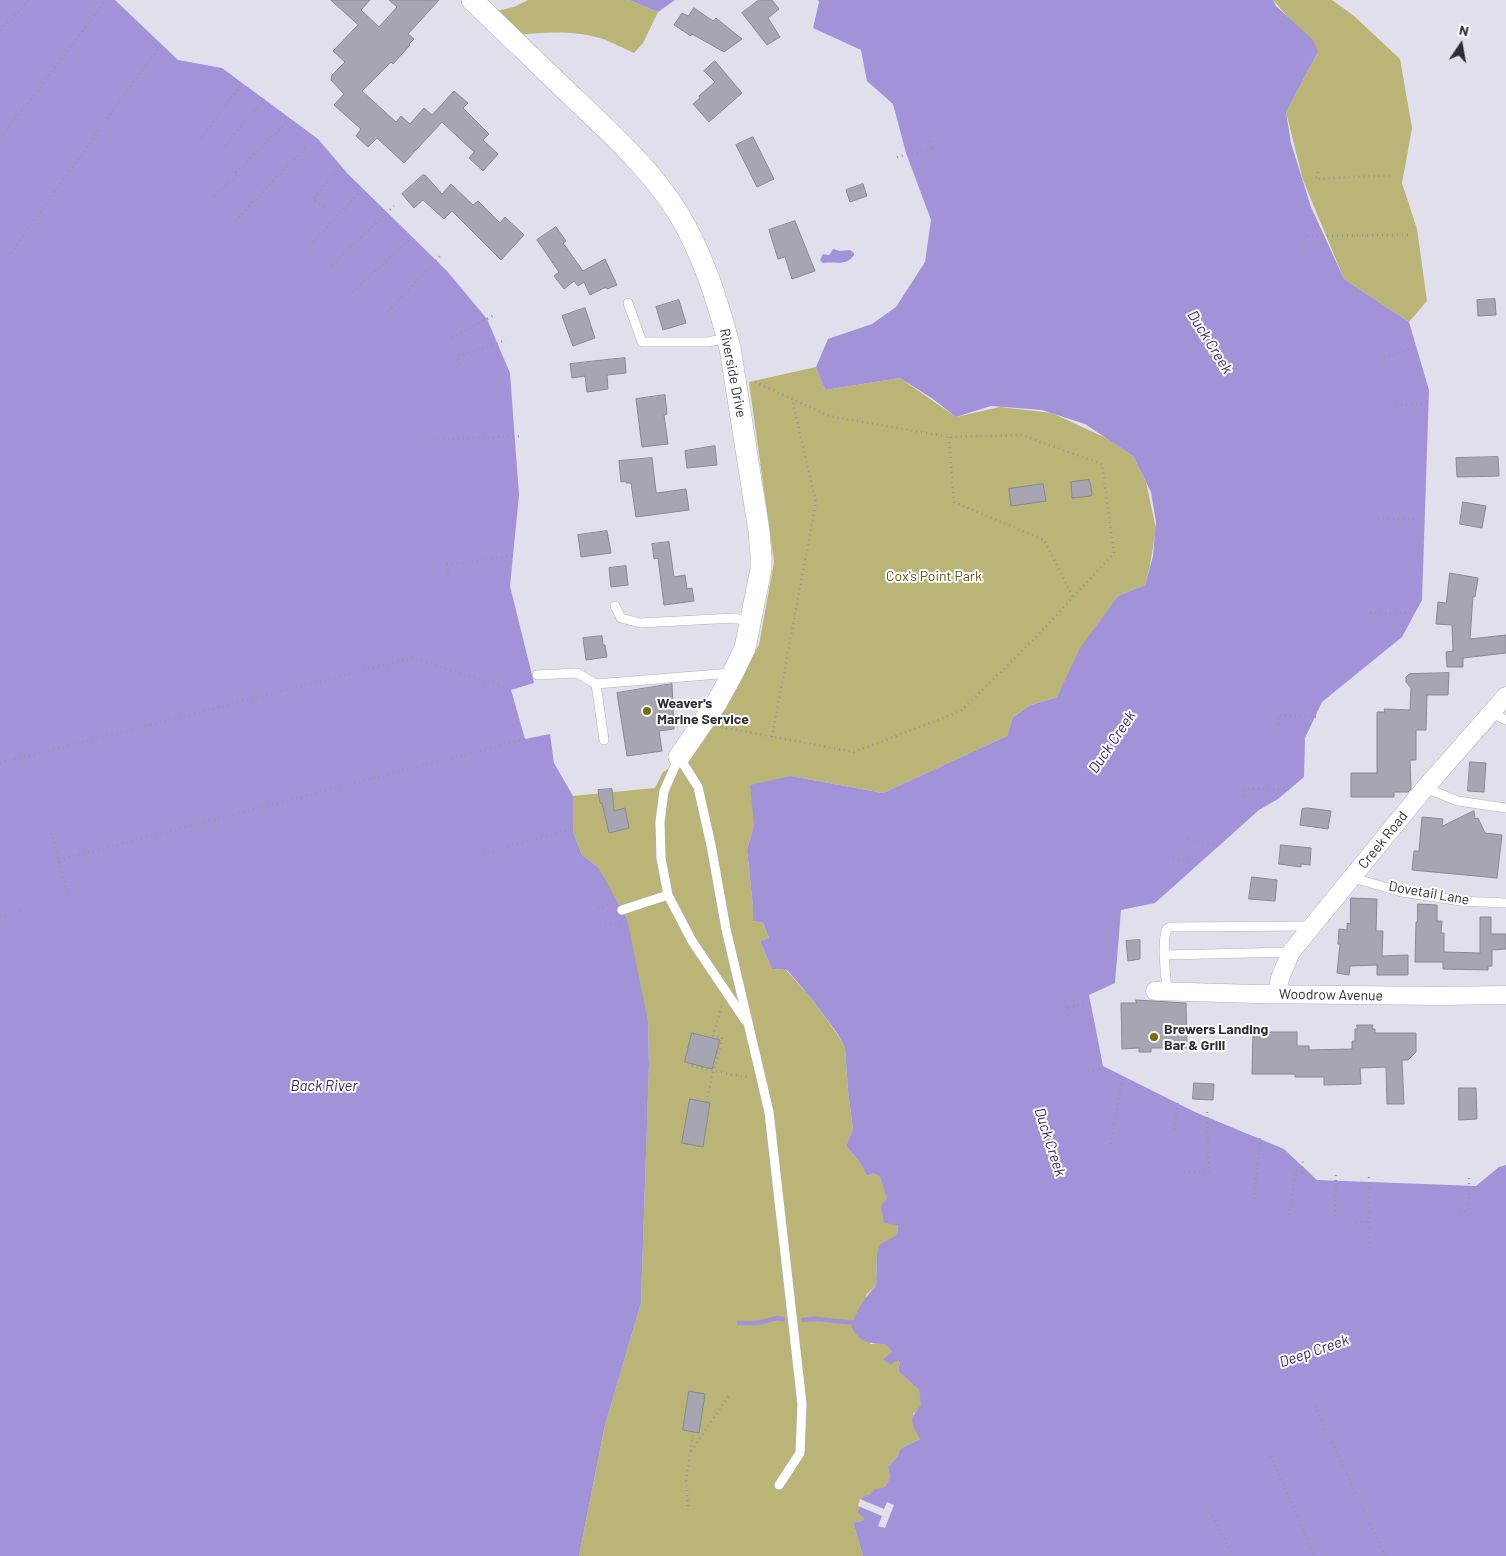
<!DOCTYPE html>
<html>
<head>
<meta charset="utf-8">
<style>
  body { margin:0 }
  #map { position:relative; width:1506px; height:1556px; overflow:hidden; background:#e1dfec; font-family:Barlow,sans-serif }
  canvas { display:block }
  .north { position:absolute; left:1436px; top:20px; width:50px; height:50px; -webkit-text-stroke:4px #fff; paint-order:stroke; rotate:12deg; font-size:14px; font-weight:700; line-height:20px; text-align:center; color:#2e2d32 }
  .north::after { content:''; display:block; margin:auto; width:18px; height:22px; background:#2e2d32; clip-path:polygon(50% 0,100% 100%,50% 72%,0 100%) }
</style>
</head>
<body>
<div id="map">
<canvas width="1506" height="1556"></canvas>
<div class="north">N</div>
</div>
<script>
const context = document.querySelector('canvas').getContext('2d');
context.lineJoin = 'round';
function paint(path, color) { context.fillStyle = color; context.fill(path, 'evenodd'); }
function stroke(path, color, width, dash) { context.strokeStyle = color; context.lineWidth = width; context.lineCap = dash ? 'butt' : 'round'; context.setLineDash(dash || []); context.stroke(path); }
function write(font, color, halo, rows, align = 'center') {
  context.font = font + ' Barlow,sans-serif'; context.lineWidth = 4; context.setLineDash([]); context.textBaseline = 'middle'; context.strokeStyle = halo; context.fillStyle = color; for (const [text, x, y, turn = 0] of rows) {
    context.save(); context.translate(x, y); context.rotate((+turn || 0) * Math.PI / 180); context.textAlign = isNaN(turn) ? turn : align; if (halo) context.strokeText(text, 0, 0); context.fillText(text, 0, 0); context.restore();
  }
}
paint(new Path2D(`
  M528,0H629L658,12L643,43L634,53C625,49 615,44 606,40C577,30 546,32 517,35L492,12L514,7Z
  M1273,0H1332L1354,16L1400,59L1412,128L1402,183L1417,229L1427,301L1409,322L1344,279L1303,180L1286,112L1318,52Z
  M816,367L825,390L900,378L956,417L1000,407L1052,413L1106,438L1133,456L1146,482L1156,529L1150,565L1145,585L1118,596L1057,697L1031,705L1013,717L1007,736L883,793L791,776L754,819V825L747,850L753,907V921L763,923L769,938L760,941L772,969L786,970L811,998L837,1034L845,1048L848,1091L853,1129L846,1146L859,1161L867,1176L873,1173L880,1177L898,1225L897,1235L877,1255L876,1286L866,1295L870,1344H886L892,1352L884,1359L898,1360L900,1363L898,1371L919,1390L922,1405L913,1414L920,1439L900,1449L897,1457L888,1467L890,1477L885,1487C867,1490 868,1501 864,1518L862,1521L853,1522L863,1556H579L605,1425L641,1303L649,1062L648,1021L598,867L582,855L573,832V796L655,788L663,772L690,755L759,645L774,562L749,382Z`), '#bab476');
paint(new Path2D(`
  M0,0H115L178,60L222,68L318,139L347,173L447,271L487,319L510,373L519,495L510,586L534,683L511,690L525,739L550,734L554,763L573,796V832L582,855L598,867L627,919L648,1021L649,1064L641,1303L605,1425L579,1556H0Z
  M629,0H675L658,12Z
  M818,0H1273L1276,6L1313,40L1318,52L1286,112L1291,143L1311,207L1344,279L1409,322L1429,390L1422,600L1402,637L1322,702L1305,738L1304,777L1278,799L1259,810L1155,903L1121,910L1115,983L1089,995L1103,1066L1195,1112L1284,1149L1317,1180L1476,1186L1499,1167L1506,1165V1556H863L853,1522L862,1521L864,1518L858,1513L863,1496L869,1495L875,1489L885,1487L890,1477L888,1467L897,1457L900,1449L920,1439C911,1422 908,1420 921,1405L919,1390L898,1371L900,1363L898,1360L890,1365L883,1359L892,1352L886,1344C870,1344 858,1342 851,1326C857,1310 864,1298 876,1286L877,1255L879,1245L897,1235L898,1225L884,1223L881,1206L887,1198L880,1177L873,1173L867,1176L859,1161L846,1146L853,1129L848,1091L845,1048L837,1033L811,998L787,970L772,969L760,941L769,938L763,923L753,921V907L747,850L754,825L750,785L791,776L883,793L1007,736L1013,717L1031,705L1057,697L1080,648L1118,596L1145,585L1153,556L1156,522L1151,492L1133,456L1085,424L1042,410L991,406L956,417L933,399L900,378L825,390L816,367L828,339L872,324L896,307L925,262L931,220L906,153L893,104L867,81L861,50L813,28L819,2Z
  M833,249L840,251L850,250L854,253V255C846,267 834,261 823,263L820,260L823,254L829,255Z`), '#a293d8');
paint(new Path2D(`
  M860,1499L884,1509L887,1502L894,1505L885,1528L878,1526L882,1516L858,1506Z`), '#e1dfec');
stroke(new Path2D(`
  M803,1320L816,1319L856,1323
  M739,1323H758L777,1318L783,1319`), '#a293d8', 4.5);
const building = new Path2D(`
  M331,0H370L361,10L379,27L397,7L389,0H439L408,34L414,39L409,44L410,45L393,64L391,62L362,91L396,122L401,116L410,124L424,108L432,115L454,91L468,103L463,108L489,134L483,140L498,154L483,171L469,158L474,152L442,122L404,163L377,138L368,147L356,136L361,129L334,105L344,94L331,80L332,75L345,62L333,51L358,25Z
  M759,0H772L779,9L768,18L780,37L767,45L742,13Z
  M694,8L713,21L716,18L742,39L724,52L692,34L691,36L674,25L682,13L688,16Z
  M715,61L742,93L709,122L693,104L700,98L699,96L715,82L704,71Z
  M753,137L774,179L757,187L736,145Z
  M423,175H425L442,194L451,184L473,205L478,201L500,223L505,217L524,235L501,260L452,211L444,219L423,200L414,208L402,194Z
  M863,184L867,196L850,202L846,190Z
  M795,221L815,271L792,279L785,257L778,259L769,230Z
  M556,227L566,241L563,243L583,271L605,259L617,285L607,289L606,287L590,295L584,282L578,286L574,281L564,289L554,276L559,272L537,240Z
  M1495,299L1496,315L1478,316L1477,300Z
  M679,300L686,323L663,330L656,307Z
  M585,308L595,338L573,346L562,316Z
  M625,358L626,373L607,375L608,389L587,392L585,376L572,378L570,364Z
  M665,395L667,414L664,415L668,444L642,447L636,399Z
  M715,446L717,465L687,468L685,451Z
  M1498,457L1499,476L1457,477L1456,458Z
  M652,458L656,492L657,493L686,489L689,510L636,517L631,483H626V481L621,482L619,461Z
  M1089,480V482H1090L1092,494L1091,496L1072,498L1071,482Z
  M1043,484L1046,501L1011,506L1009,489Z
  M1463,502L1486,506L1482,528L1460,524Z
  M607,531L611,553L581,557L578,535Z
  M669,542L674,577L685,575L687,589L692,588L694,601L664,605L658,558L654,559L652,544Z
  M626,566L628,585L611,587L609,568Z
  M1450,573L1478,578L1475,597L1473,596L1470,639L1506,635V653L1463,658V667H1447L1446,652L1453,651L1452,625L1436,624L1438,602L1446,603Z
  M602,636L603,645H605L607,657L586,660L583,638Z
  M1449,673L1448,695H1427L1426,730H1416V760H1410L1411,789L1408,792H1394V797H1351V773H1377V712H1385L1384,709L1410,710L1411,688L1406,682V677L1409,674Z
  M672,684L674,729L659,731L662,751L627,756L617,693Z
  M1470,762L1486,763L1484,792L1468,791Z
  M612,789L614,811L625,808L629,828L609,833L602,803H600L598,790Z
  M1308,808L1331,811L1328,829L1300,825L1302,809Z
  M1474,811L1475,819L1478,818L1485,833L1502,835L1497,878L1412,870L1414,851H1419L1422,817L1443,819L1442,826Z
  M1281,845L1311,848L1310,865L1301,864V867L1279,864Z
  M1252,877L1277,880L1275,901L1249,899Z
  M1351,898L1377,899L1376,931H1383L1382,956L1408,955V975H1377V965L1350,966L1349,975L1337,973L1340,944H1338L1339,929L1347,930V923L1350,924Z
  M1418,904L1437,905V921H1442L1441,933H1444V952L1480,953V917H1491V934H1506V949L1492,950V966H1488V970L1443,969V962H1415L1416,922H1417Z
  M1140,940V959L1128,961L1126,941Z
  M1136,1000L1186,1003L1187,1048H1151V1052H1139V1048L1122,1049L1121,1003H1136Z
  M1357,1025H1373L1372,1029H1375V1033H1416V1052L1408,1060H1402L1404,1104H1387L1386,1067L1360,1068L1361,1084L1324,1085V1077H1295V1074H1252L1253,1032H1297V1046H1309V1050L1352,1049V1041H1355V1029H1357Z
  M692,1033L720,1040L712,1069L685,1062Z
  M1194,1083L1214,1084L1213,1100L1193,1099Z
  M1459,1088H1476L1477,1119L1459,1120Z
  M690,1099L710,1103L703,1147L682,1143Z
  M689,1391L705,1394L699,1433L683,1430Z`);
paint(building, '#a7a5b1');
stroke(building, '#8a8894', 1);
const service = new Path2D(`
  M628,303L642,342H708L727,338
  M615,606L621,618L640,623L734,618L751,622
  M537,675L577,673L596,684
  M1492,713L1506,720
  M604,740L596,684L731,673
  M679,757L698,787L711,845L726,929L769,1112L802,1404L800,1453L779,1485
  M679,757L664,791L660,822L661,858L668,895L692,941L745,1020
  M1425,788L1458,801L1506,808
  M1353,878L1402,892L1461,901L1506,903
  M622,910L668,895
  M1165,955L1291,952
  M1167,991C1166,976 1161,942 1167,929L1170,927L1311,926`);
const minor = new Path2D(`
  M1155,991L1255,994L1440,996L1506,995
  M1277,994L1280,978L1291,952L1425,788L1506,696`);
const tertiary = new Path2D(`
  M472,0C507,33 541,67 576,100C613,135 651,170 678,213C703,254 718,302 730,348L759,531L761,555V569L745,648L733,673L717,702L679,757`);
stroke(service, '#b1afbb', 10);
stroke(minor, '#b1afbb', 19);
stroke(tertiary, '#b1afbb', 22);
stroke(new Path2D(`
  M0,30L30,0
  M201,138L242,83
  M0,139L106,0
  M930,141L932,149
  M225,146L264,99
  M897,157L932,149L934,156
  M1318,172L1316,179L1392,175
  M214,196L238,174L236,172L288,121
  M324,207L313,199L341,166
  M235,221L305,148
  M1304,243V236L1411,235
  M306,249L360,192
  M11,253L161,44
  M332,265L394,206
  M353,292L410,239
  M388,312L440,256
  M452,338L494,315
  M1384,358L1416,347
  M459,365L457,357L506,340
  M1396,405L1428,404
  M949,437L954,502L1044,540L1073,597
  M428,440L522,436
  M1378,518L1423,520
  M448,575L447,565L513,556
  M1370,613H1412
  M1279,724V715L1318,717
  M721,727L854,752L961,711L1038,635L1114,553L1102,464L1021,435L949,437L829,416L753,381
  M772,737L816,502L792,399
  M0,763L412,658L511,689
  M1245,796V789H1289
  M51,833L68,894
  M1188,839L1218,846
  M483,853L573,829
  M1173,857L1197,865
  M59,860L525,739
  M598,909L611,904
  M0,916L22,910
  M605,926L620,922
  M1074,1000L1075,1006
  M1064,1001L1066,1008
  M1068,1016L1066,1008L1086,1004
  M689,1063V1065L733,1075L750,1077
  M1083,1072L1102,1068
  M706,1102L722,1038L713,1036L722,1005
  M1207,1112L1209,1177
  M1175,1129L1178,1102
  M1111,1144L1122,1078
  M1184,1172L1208,1171
  M1254,1199L1260,1136
  M1460,1211L1469,1210V1175
  M1289,1215L1296,1171L1302,1172L1303,1161
  M1335,1216L1336,1173
  M1356,1222H1369
  M1369,1243V1177
  M1315,1406L1385,1556
  M691,1451L730,1394
  M1271,1456L1315,1556
  M688,1506L686,1480L693,1432
  M1208,1507L1233,1556`), '#9796a0', 2.5, [1, 4]);
stroke(service, '#fff', 9);
stroke(minor, '#fff', 18);
stroke(tertiary, '#fff', 21);
for (const [x, y, r, color] of [
  [647,711,5,"#776e0b"],
  [1154,1037,5,"#776e0b"]
]) { const dot = new Path2D(); dot.arc(x, y, r, 0, 2 * Math.PI); context.fillStyle = color; context.fill(dot); stroke(dot, '#fff', 2); }
write('14px', '#2e2d32', '#fff', [
  ["Riverside Drive",733,373,79],
  ["Creek Road",1383,840,-51],
  ["Dovetail Lane",1429,893,10],
  ["Woodrow Avenue",1331,995,1]
]);
write('14px', '#5a5419', '#fff', [
  ["Cox's Point Park",934,576]
]);
write('bold 14px', '#2e2d32', '#fff', [
  ["Weaver's",657,703],
  ["Marine Service",657,719],
  ["Brewers Landing",1164,1029],
  ["Bar & Grill",1164,1045]
], 'left');
write('italic 15px', '#361a6a', '#fff', [
  ["Duck Creek",1210,342,58],
  ["Duck Creek",1112,742,-56],
  ["Back River",324,1086],
  ["Duck Creek",1050,1142,72],
  ["Deep Creek",1314,1351,-19]
]);
</script>
</body>
</html>
